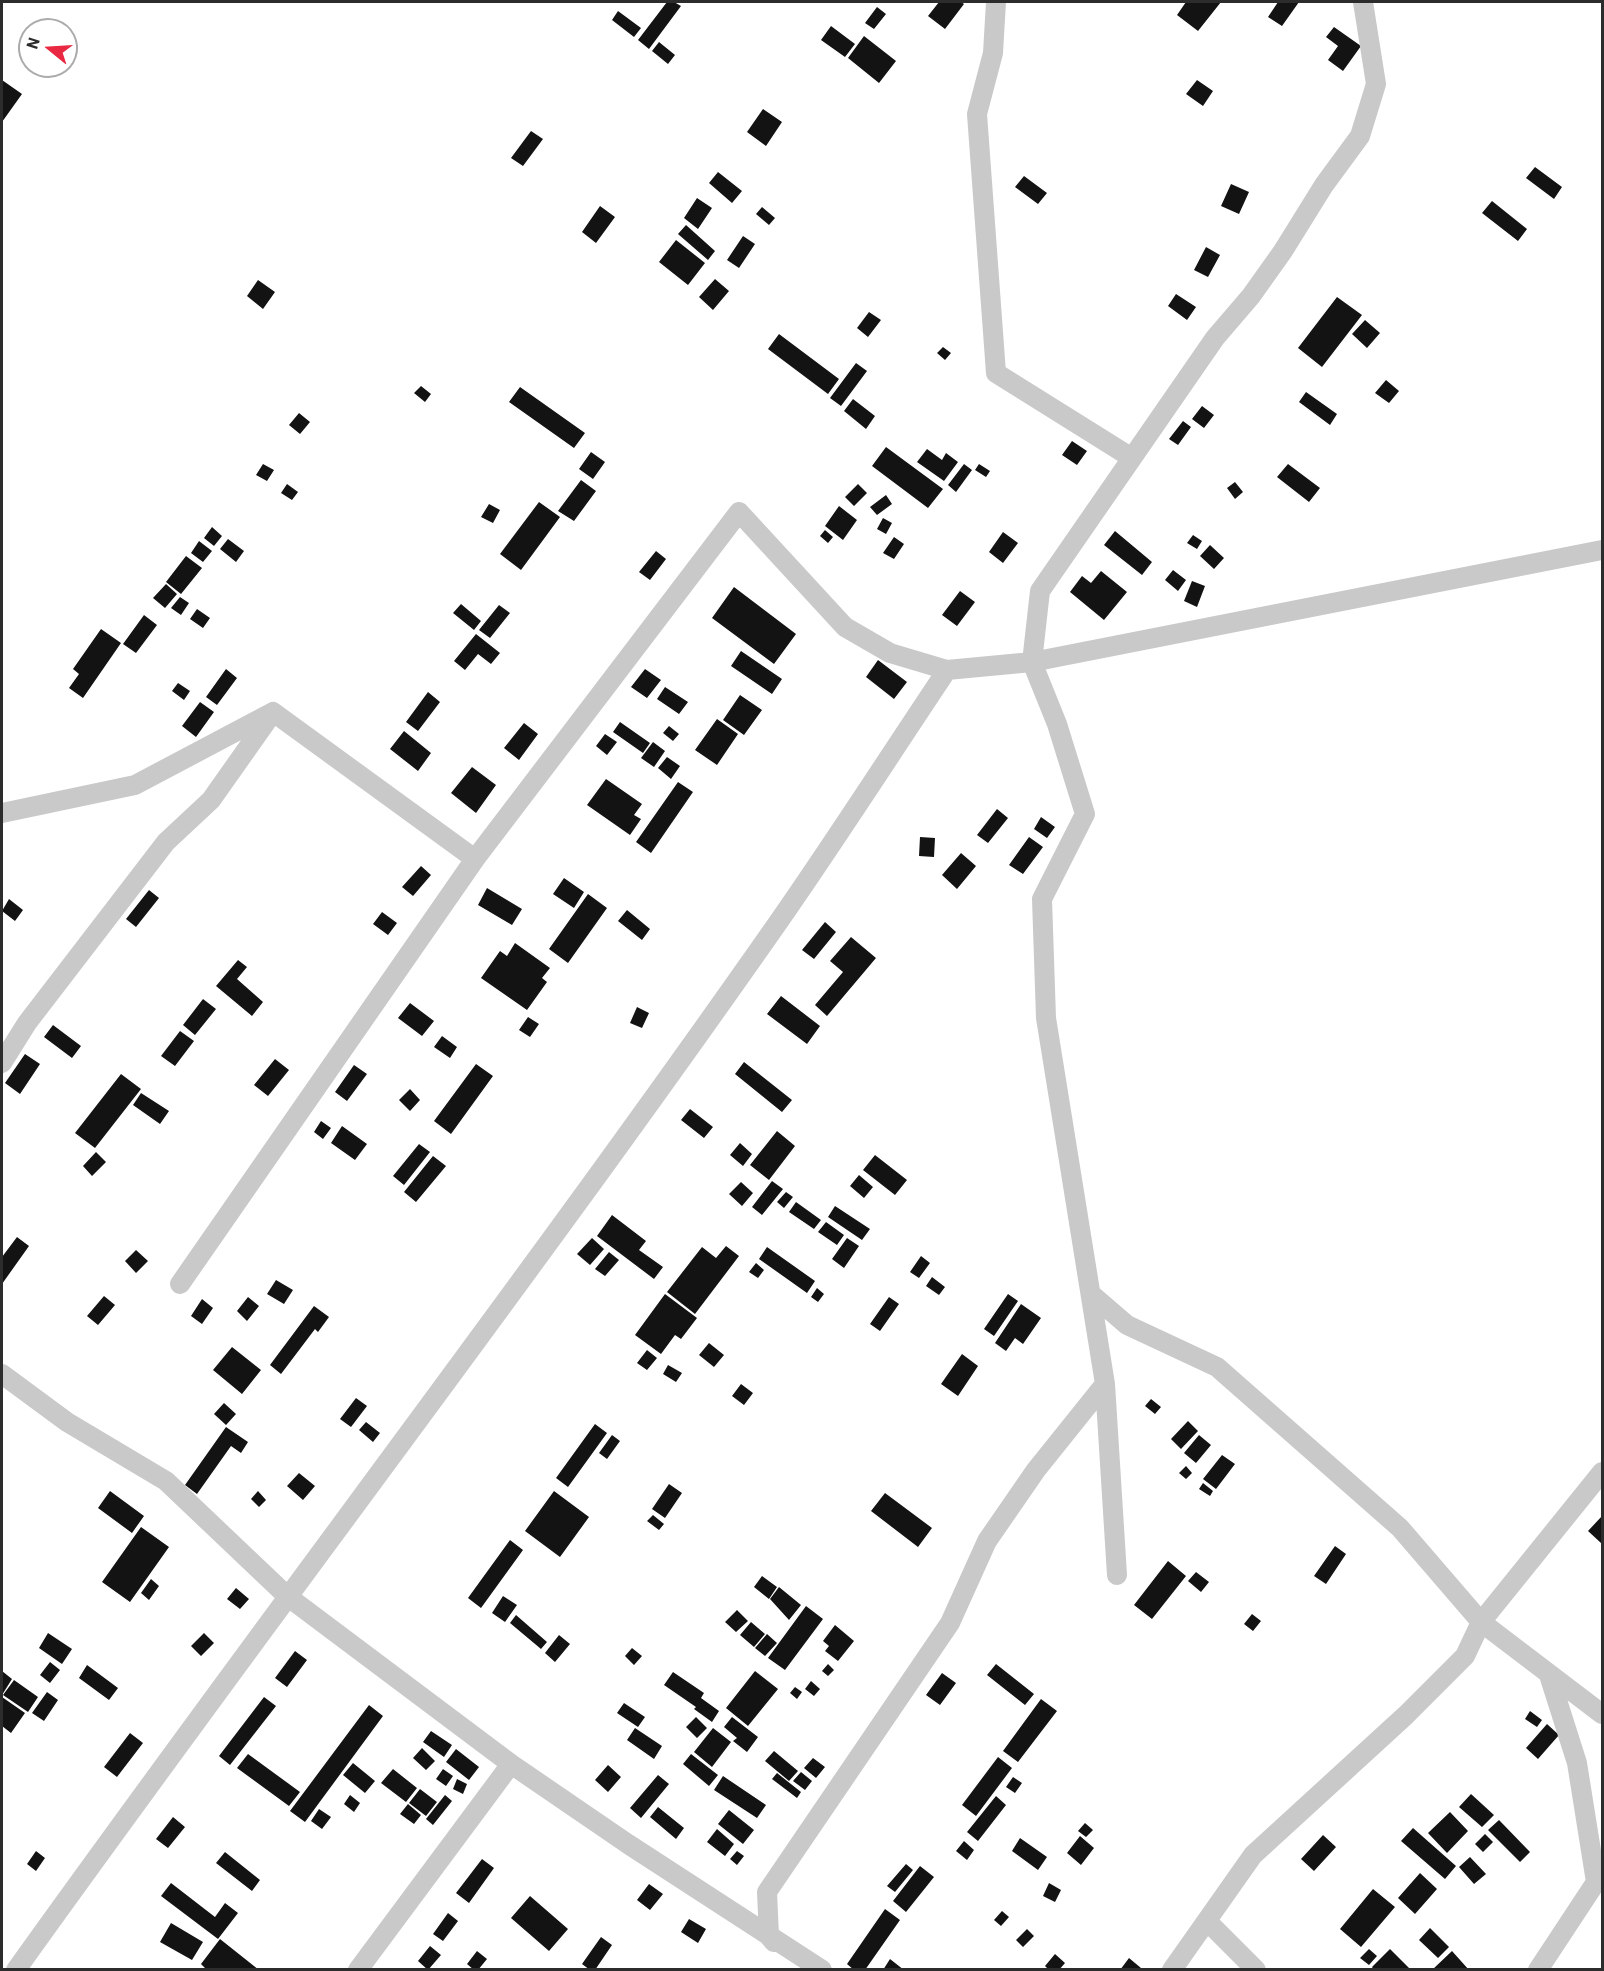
<!DOCTYPE html>
<html>
<head>
<meta charset="utf-8">
<style>
  body { margin:0 }
  #map { position:relative; width:1604px; height:1971px; overflow:hidden; background:#fff; font-family:Barlow,sans-serif }
  canvas { display:block }
  .frame { position:absolute; inset:0; border:3px solid #2c2c2c; pointer-events:none }
  .north { position:absolute; left:18px; top:18px; width:60px; height:60px; box-sizing:border-box; background:#fff; border:2px solid #ababab; border-radius:50%; rotate:288deg; font-size:16px; font-weight:700; line-height:24px; text-align:center; color:#2c2c2c }
  .north::after { content:''; display:block; margin:auto; width:21px; height:27px; background:#e82941; clip-path:polygon(50% 0,100% 100%,50% 72%,0 100%) }
</style>
</head>
<body>
<div id="map">
<canvas width="1604" height="1971"></canvas>
<div class="frame"></div>
<div class="north">N</div>
</div>
<script>
const context = document.querySelector('canvas').getContext('2d');
context.lineJoin = 'round';
function paint(path, color) { context.fillStyle = color; context.fill(path, 'evenodd'); }
function stroke(path, color, width, dash) { context.strokeStyle = color; context.lineWidth = width; context.lineCap = dash ? 'butt' : 'round'; context.setLineDash(dash || []); context.stroke(path); }
paint(new Path2D(`
  M667,2H674L681,6L649,49L638,40Z
  M939,2H961L964,4L945,29L928,16Z
  M1186,2H1221L1198,31L1177,15Z
  M1278,2H1299L1282,26L1268,17Z
  M877,7L886,14L874,29L865,23Z
  M618,11L641,28L634,37L612,20Z
  M831,26L855,44L845,57L821,40Z
  M1334,27L1361,46L1343,71L1328,60L1338,46L1326,37Z
  M864,36L896,61L879,83L848,58Z
  M659,42L675,55L668,64L652,51Z
  M2,80L22,94L2,122Z
  M1197,80L1213,91L1203,106L1186,94Z
  M763,109L782,122L766,146L747,132Z
  M531,131L543,139L523,166L511,158Z
  M1535,167L1562,187L1554,199L1526,178Z
  M718,172L742,191L732,203L709,183Z
  M1024,176L1047,193L1038,204L1015,187Z
  M1231,184L1249,192L1239,214L1221,206Z
  M697,198L712,208L698,229L684,218Z
  M1492,201L1527,229L1518,241L1482,213Z
  M600,206L615,217L596,243L582,232Z
  M762,207L775,218L769,225L756,214Z
  M686,225L715,251L708,260L678,234Z
  M743,236L755,244L739,268L727,260Z
  M676,240L705,263L688,285L659,262Z
  M1206,247L1220,255L1208,277L1194,270Z
  M715,279L729,291L713,310L699,297Z
  M258,280L275,292L263,309L247,296Z
  M1176,294L1196,307L1187,320L1168,306Z
  M1337,297L1362,315L1322,367L1298,348Z
  M869,312L881,320L868,337L857,328Z
  M1365,320L1380,333L1367,348L1352,334Z
  M779,334L839,379L828,394L768,349Z
  M943,347L951,353L945,360L937,353Z
  M856,363L867,371L841,406L830,398Z
  M1386,380L1399,391L1389,403L1375,393Z
  M421,386L431,394L425,402L414,393Z
  M520,387L585,433L574,448L509,402Z
  M1306,392L1337,414L1330,425L1299,402Z
  M853,399L875,416L866,429L844,411Z
  M1202,406L1214,415L1204,428L1192,419Z
  M299,413L310,422L300,434L289,425Z
  M1183,421L1191,427L1178,445L1169,439Z
  M1072,441L1087,451L1077,465L1062,455Z
  M886,447L943,489L928,508L872,466Z
  M927,449L942,460L946,453L958,462L944,481L917,462Z
  M591,452L605,462L593,479L579,469Z
  M263,464L274,470L267,481L256,475Z
  M964,464L972,470L956,492L948,485Z
  M979,464L990,471L986,477L975,470Z
  M1288,464L1320,488L1309,502L1277,477Z
  M581,480L596,491L574,521L558,511Z
  M1235,482L1243,492L1235,499L1227,488Z
  M287,484L298,492L292,500L281,493Z
  M858,484L867,493L854,506L845,497Z
  M886,495L892,504L877,515L870,507Z
  M539,502L560,517L521,570L500,554Z
  M489,504L500,510L493,523L481,517Z
  M839,506L857,520L843,540L825,526Z
  M883,518L892,523L886,534L877,529Z
  M212,527L222,536L214,546L204,538Z
  M825,530L833,537L828,543L820,536Z
  M1115,531L1152,562L1142,575L1104,545Z
  M1003,532L1018,543L1003,563L989,552Z
  M1193,535L1202,541L1197,549L1187,543Z
  M894,537L904,544L894,559L883,553Z
  M228,539L244,551L236,562L220,549Z
  M199,541L212,551L203,562L191,553Z
  M1210,545L1224,558L1214,569L1200,556Z
  M656,551L666,559L650,580L639,572Z
  M186,556L202,568L181,594L166,582Z
  M1173,570L1186,580L1178,591L1165,580Z
  M1101,571L1127,592L1104,620L1070,592L1082,576L1091,583Z
  M1192,581L1205,586L1197,607L1184,601Z
  M166,584L177,594L165,608L153,598Z
  M734,587L796,634L774,664L712,618Z
  M960,591L975,602L957,626L942,615Z
  M180,597L189,603L181,615L171,608Z
  M461,604L481,621L474,630L453,613Z
  M499,605L510,613L490,638L479,630Z
  M197,609L210,618L203,628L190,619Z
  M144,615L157,625L136,653L123,644Z
  M101,629L121,643L83,698L69,688L79,674L73,669Z
  M476,634L500,653L491,664L478,654L465,670L454,661Z
  M741,651L782,679L772,694L731,666Z
  M878,660L907,682L894,699L866,677Z
  M226,669L237,678L217,705L206,697Z
  M645,669L661,680L647,698L631,687Z
  M178,683L190,691L184,700L172,691Z
  M665,687L688,702L679,714L657,699Z
  M428,692L440,702L418,731L406,722Z
  M740,695L762,710L744,735L723,720Z
  M200,702L214,712L196,737L182,726Z
  M717,719L738,734L717,765L695,750Z
  M620,722L650,743L643,753L613,732Z
  M524,723L538,734L519,760L504,748Z
  M669,726L679,734L673,741L663,733Z
  M404,731L431,753L418,771L390,749Z
  M605,734L617,742L607,755L596,746Z
  M653,742L665,751L654,767L641,758Z
  M667,757L680,766L671,779L658,768Z
  M472,767L496,785L476,813L451,793Z
  M606,779L642,804L634,815L641,819L630,835L587,805Z
  M678,782L693,792L651,853L636,842Z
  M997,809L1008,818L988,843L977,835Z
  M1041,817L1055,827L1047,838L1034,829Z
  M920,837L935,838L934,857L919,856Z
  M1029,837L1043,847L1023,874L1009,865Z
  M961,853L976,866L957,889L942,875Z
  M421,866L431,875L413,896L402,887Z
  M564,878L584,892L574,908L553,894Z
  M487,888L522,909L512,925L478,905Z
  M149,890L159,898L136,927L126,919Z
  M588,894L607,908L568,963L549,949Z
  M9,899L23,910L15,921L2,911Z
  M627,910L650,929L642,940L618,921Z
  M382,912L397,923L388,935L373,924Z
  M825,922L836,932L814,959L802,950Z
  M851,937L876,958L827,1016L815,1005L843,972L830,961Z
  M515,943L550,968L542,978L547,982L527,1010L481,978L500,951L507,956Z
  M238,960L247,967L237,979L263,1002L252,1016L216,986Z
  M781,996L820,1026L807,1044L767,1014Z
  M203,999L216,1009L195,1035L183,1025Z
  M410,1003L434,1021L422,1036L398,1018Z
  M637,1007L649,1013L642,1028L630,1023Z
  M528,1017L539,1024L530,1037L519,1030Z
  M53,1025L81,1046L72,1058L44,1037Z
  M180,1031L194,1041L175,1066L161,1056Z
  M442,1036L457,1047L450,1058L434,1047Z
  M25,1054L40,1064L20,1094L5,1083Z
  M275,1059L289,1070L268,1096L254,1085Z
  M744,1062L792,1100L782,1112L735,1074Z
  M476,1064L493,1076L451,1134L434,1121Z
  M354,1065L367,1074L347,1101L335,1092Z
  M121,1074L141,1089L95,1148L75,1133Z
  M410,1089L420,1100L410,1111L399,1100Z
  M141,1093L169,1111L160,1124L133,1105Z
  M690,1109L713,1127L704,1138L681,1120Z
  M321,1121L331,1128L323,1139L314,1132Z
  M342,1126L367,1144L355,1160L331,1143Z
  M777,1131L795,1146L769,1180L750,1165Z
  M740,1143L752,1154L743,1166L730,1155Z
  M419,1144L430,1152L404,1185L393,1176Z
  M96,1152L106,1162L92,1176L83,1166Z
  M875,1155L907,1180L895,1195L863,1170Z
  M433,1156L446,1166L416,1202L404,1192Z
  M859,1175L873,1187L864,1198L850,1186Z
  M772,1181L783,1189L762,1215L752,1207Z
  M741,1182L753,1193L742,1206L729,1194Z
  M786,1192L793,1197L784,1208L777,1202Z
  M796,1202L821,1220L814,1229L789,1212Z
  M835,1206L870,1229L862,1240L828,1217Z
  M612,1215L646,1241L639,1250L663,1267L654,1279L597,1236Z
  M826,1222L844,1235L837,1245L818,1232Z
  M17,1237L29,1246L2,1284V1257Z
  M592,1238L604,1249L590,1265L577,1254Z
  M847,1238L859,1246L844,1268L832,1259Z
  M726,1246L739,1256L695,1314L667,1292L702,1247L716,1258Z
  M767,1247L815,1281L807,1293L759,1259Z
  M136,1250L148,1261L136,1273L125,1261Z
  M609,1252L619,1260L605,1276L595,1269Z
  M921,1256L930,1263L919,1278L910,1272Z
  M756,1263L764,1270L758,1278L749,1272Z
  M932,1277L945,1287L939,1295L926,1286Z
  M276,1280L293,1290L284,1304L267,1294Z
  M817,1288L824,1294L818,1302L811,1297Z
  M665,1294L697,1318L681,1339L675,1335L661,1354L635,1335Z
  M1008,1294L1018,1301L994,1336L984,1329Z
  M104,1296L115,1305L98,1325L87,1316Z
  M248,1297L259,1306L247,1321L237,1311Z
  M889,1297L899,1304L880,1331L870,1324Z
  M202,1299L213,1308L202,1324L191,1316Z
  M1021,1304L1041,1318L1023,1344L1015,1338L1006,1351L995,1343Z
  M314,1306L329,1317L318,1332L315,1329L281,1374L270,1365Z
  M709,1343L724,1355L714,1367L699,1355Z
  M232,1347L261,1370L242,1394L213,1370Z
  M647,1350L657,1358L647,1370L637,1363Z
  M962,1354L978,1366L958,1396L941,1384Z
  M668,1365L682,1373L676,1382L663,1374Z
  M741,1384L753,1393L744,1405L732,1396Z
  M356,1398L367,1406L351,1427L340,1419Z
  M1151,1399L1161,1407L1155,1414L1145,1406Z
  M224,1403L236,1414L226,1425L214,1414Z
  M1188,1421L1198,1431L1181,1449L1171,1439Z
  M366,1422L380,1433L373,1442L359,1430Z
  M595,1424L607,1433L568,1487L556,1478Z
  M226,1427L248,1442L241,1453L231,1446L197,1494L185,1485Z
  M612,1435L620,1441L607,1459L599,1453Z
  M1199,1435L1211,1445L1196,1463L1184,1453Z
  M1222,1455L1235,1464L1216,1489L1203,1479Z
  M1186,1466L1192,1473L1186,1479L1179,1473Z
  M299,1473L315,1486L303,1500L287,1486Z
  M1203,1483L1213,1491L1210,1496L1199,1489Z
  M669,1484L682,1493L665,1518L652,1509Z
  M110,1491L144,1516L132,1533L98,1508Z
  M258,1491L266,1500L259,1507L251,1499Z
  M554,1491L589,1517L560,1557L525,1531Z
  M885,1493L932,1528L918,1547L871,1511Z
  M653,1515L664,1524L659,1530L647,1521Z
  M1602,1516V1541L1601,1543L1588,1531Z
  M141,1527L169,1547L130,1602L102,1582Z
  M510,1540L523,1550L481,1608L468,1598Z
  M1335,1546L1346,1554L1326,1584L1314,1576Z
  M1168,1561L1186,1576L1152,1619L1134,1605Z
  M1196,1572L1209,1582L1201,1592L1188,1581Z
  M762,1576L777,1587L769,1599L754,1587Z
  M151,1579L159,1586L149,1600L141,1593Z
  M779,1587L801,1605L789,1620L770,1599Z
  M236,1588L249,1599L240,1609L227,1599Z
  M503,1596L517,1605L505,1622L492,1613Z
  M806,1606L823,1619L785,1670L768,1658Z
  M737,1610L748,1621L736,1632L725,1622Z
  M1252,1614L1261,1621L1253,1631L1244,1624Z
  M516,1615L547,1642L541,1649L510,1623Z
  M751,1622L765,1634L754,1647L740,1635Z
  M835,1625L854,1641L838,1661L825,1651L829,1646L823,1641Z
  M48,1633L72,1649L62,1664L39,1648Z
  M204,1633L214,1643L201,1656L191,1646Z
  M767,1634L777,1643L765,1656L755,1648Z
  M559,1635L570,1644L555,1662L545,1653Z
  M632,1648L642,1656L634,1665L625,1656Z
  M295,1651L307,1660L287,1687L275,1678Z
  M50,1662L60,1670L50,1683L40,1675Z
  M828,1664L834,1670L828,1676L822,1671Z
  M996,1664L1034,1694L1025,1705L987,1675Z
  M87,1665L118,1688L109,1700L79,1678Z
  M2,1671L12,1679L2,1695Z
  M755,1671L778,1689L748,1726L726,1708Z
  M673,1672L704,1693L701,1698L719,1711L712,1722L694,1709L696,1707L664,1685Z
  M942,1673L956,1683L940,1705L926,1695Z
  M14,1680L38,1697L28,1712L3,1695Z
  M811,1681L820,1689L814,1696L805,1689Z
  M795,1687L802,1692L797,1699L790,1693Z
  M47,1692L58,1700L44,1721L32,1713Z
  M2,1697L25,1713L11,1733L2,1726Z
  M264,1697L276,1706L230,1765L219,1756Z
  M1041,1699L1057,1711L1018,1762L1003,1751Z
  M624,1703L645,1717L638,1727L617,1713Z
  M369,1705L383,1716L305,1822L290,1811Z
  M1530,1711L1542,1720L1537,1727L1525,1719Z
  M696,1717L707,1728L697,1738L686,1727Z
  M732,1717L758,1737L747,1752L733,1741L737,1738L724,1727Z
  M1547,1724L1559,1735L1538,1759L1526,1748Z
  M635,1728L662,1746L654,1759L627,1740Z
  M713,1728L731,1742L712,1767L694,1752Z
  M431,1731L452,1745L444,1757L423,1742Z
  M130,1733L143,1743L117,1777L104,1767Z
  M422,1748L435,1761L426,1770L413,1758Z
  M456,1749L479,1767L469,1780L446,1762Z
  M774,1751L798,1771L789,1781L765,1761Z
  M248,1754L300,1792L289,1806L237,1768Z
  M691,1754L718,1775L709,1786L683,1764Z
  M998,1757L1012,1768L976,1816L962,1805Z
  M813,1758L825,1767L816,1778L804,1768Z
  M353,1763L375,1781L365,1793L343,1775Z
  M608,1765L621,1777L608,1792L595,1780Z
  M393,1769L417,1788L406,1802L381,1783Z
  M443,1769L453,1776L446,1786L436,1779Z
  M801,1772L812,1781L805,1790L793,1781Z
  M777,1773L801,1792L797,1798L772,1779Z
  M658,1775L669,1784L641,1818L630,1808Z
  M723,1776L766,1805L757,1818L714,1790Z
  M1013,1777L1022,1783L1015,1793L1006,1787Z
  M457,1779L467,1784L463,1794L453,1789Z
  M420,1789L437,1802L426,1816L409,1803Z
  M1471,1794L1494,1815L1482,1827L1459,1807Z
  M350,1795L360,1803L354,1812L344,1804Z
  M445,1795L452,1801L433,1825L426,1819Z
  M996,1796L1006,1805L978,1841L967,1832Z
  M408,1804L421,1815L414,1824L400,1814Z
  M658,1807L684,1828L676,1839L650,1817Z
  M319,1809L331,1817L322,1829L311,1821Z
  M729,1810L754,1830L743,1844L718,1824Z
  M1450,1812L1468,1831L1447,1853L1428,1833Z
  M173,1817L185,1827L168,1848L156,1839Z
  M1499,1820L1530,1852L1520,1862L1488,1830Z
  M1085,1823L1093,1830L1086,1837L1078,1831Z
  M1413,1828L1456,1866L1445,1879L1401,1841Z
  M717,1829L734,1844L725,1856L707,1842Z
  M1485,1834L1493,1842L1483,1852L1475,1844Z
  M1323,1835L1336,1847L1314,1871L1301,1859Z
  M1080,1836L1094,1848L1081,1865L1067,1853Z
  M1020,1838L1047,1857L1038,1870L1012,1851Z
  M964,1841L974,1850L967,1860L956,1851Z
  M36,1851L45,1858L36,1871L27,1864Z
  M737,1851L744,1856L737,1865L730,1859Z
  M225,1852L260,1880L252,1891L216,1863Z
  M1470,1857L1486,1874L1474,1884L1459,1867Z
  M482,1859L494,1868L469,1903L456,1893Z
  M906,1864L913,1870L895,1892L887,1886Z
  M920,1866L934,1877L906,1912L893,1901Z
  M1420,1873L1437,1889L1415,1914L1398,1898Z
  M171,1883L215,1917L225,1903L238,1913L218,1939L161,1896Z
  M1049,1883L1061,1890L1055,1902L1043,1896Z
  M649,1884L663,1894L650,1910L637,1900Z
  M1373,1889L1395,1907L1361,1947L1340,1929Z
  M530,1896L568,1929L549,1951L511,1918Z
  M885,1909L900,1920L865,1970H854L847,1964Z
  M1002,1911L1009,1917L1001,1926L994,1920Z
  M448,1913L458,1921L443,1941L433,1934Z
  M689,1919L706,1929L698,1943L681,1932Z
  M171,1923L203,1942L192,1960L160,1942Z
  M1430,1928L1449,1947L1438,1958L1419,1940Z
  M1027,1929L1034,1936L1023,1947L1016,1940Z
  M601,1937L612,1945L595,1970H590L582,1964Z
  M220,1939L259,1970H207L201,1964Z
  M430,1946L441,1955L428,1970L418,1961Z
  M1369,1949L1377,1956L1369,1965L1360,1958Z
  M1390,1949L1411,1970H1374L1372,1967Z
  M477,1951L487,1959L478,1970H474L467,1964Z
  M1452,1951L1469,1970H1432Z
  M1055,1954L1065,1963L1059,1970H1049L1045,1966Z
  M1129,1958L1141,1968L1140,1970H1120Z
  M890,1959L904,1970H883Z`), '#131313');
stroke(new Path2D(`
  M996,2L993,53L977,114L996,373L1132,458
  M2,813L135,785L273,712L475,859
  M2,1063L27,1023L166,842L211,800L271,715
  M180,1284L475,859L739,512L845,627L890,653L947,670L1032,662L1602,550
  M1091,1294L1127,1325L1217,1367L1400,1528L1481,1622L1602,1714
  M2,1374L67,1422L166,1481L287,1596L511,1764L628,1844L822,1970
  M1117,1575L1105,1384L1046,1018L1042,899L1085,814L1057,724L1032,662L1040,591L1215,338L1251,296L1283,251L1324,185L1360,136L1376,84L1363,2
  M1207,1921L1256,1970
  M774,1942L769,1936L767,1892L950,1623L987,1541L1036,1470L1105,1384
  M16,1970C267,1619 530,1277 777,924C835,841 890,755 947,670
  M358,1970L511,1764
  M1172,1970L1253,1855L1406,1715L1465,1656L1481,1622L1602,1472
  M1538,1970L1596,1882L1577,1763L1549,1675`), '#c9c9c9', 20);
</script>
</body>
</html>
